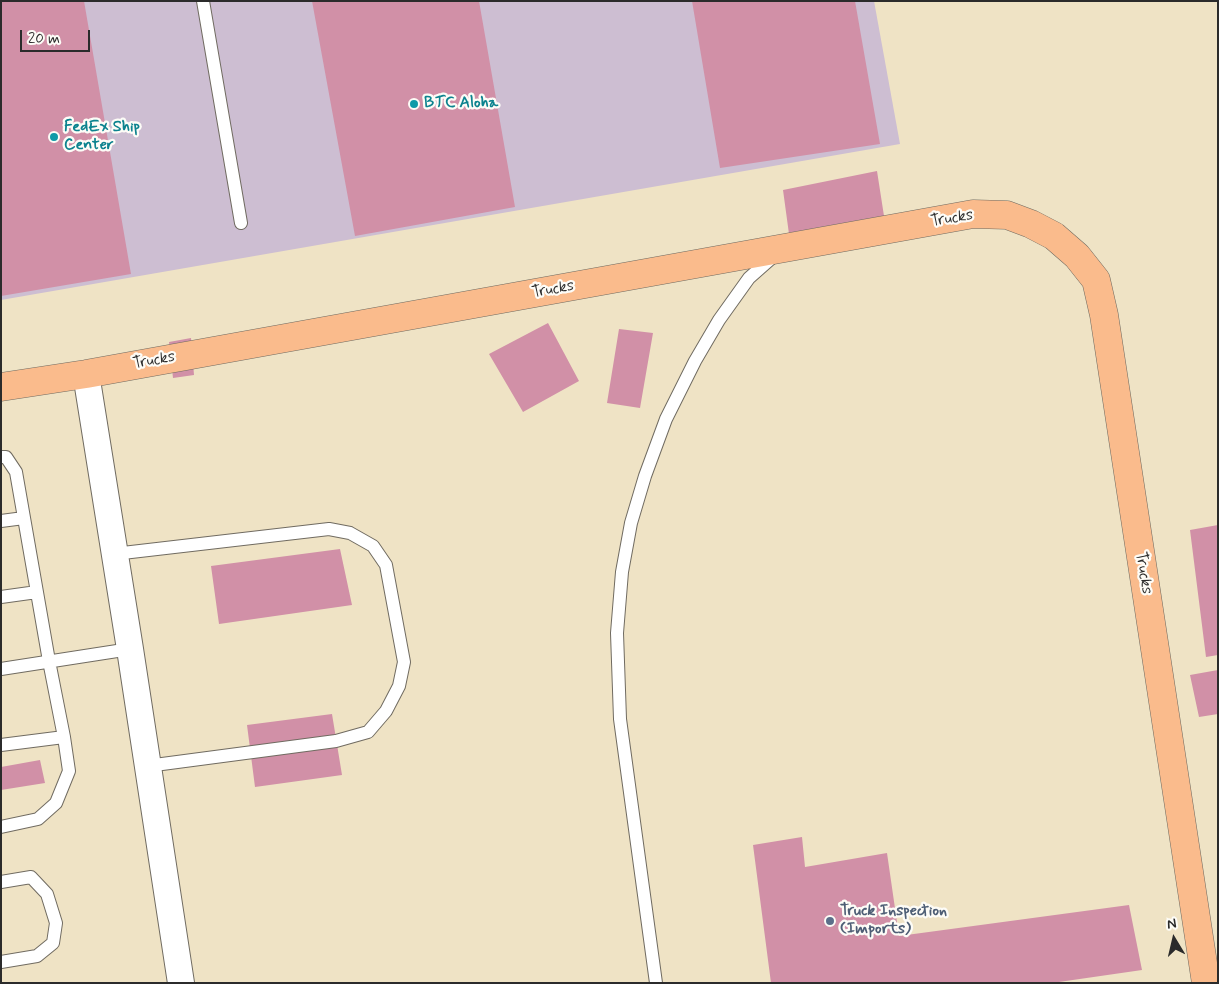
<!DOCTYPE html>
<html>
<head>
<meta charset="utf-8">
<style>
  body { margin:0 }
  #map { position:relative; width:1219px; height:984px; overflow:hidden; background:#efe3c5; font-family:Mynerve,sans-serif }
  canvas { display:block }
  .frame { position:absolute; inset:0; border:2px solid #2b2b2b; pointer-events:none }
  .north { position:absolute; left:1149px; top:914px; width:50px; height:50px; -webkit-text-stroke:4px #fdfcf7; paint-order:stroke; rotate:351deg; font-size:14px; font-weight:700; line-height:20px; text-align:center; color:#2b2b2b }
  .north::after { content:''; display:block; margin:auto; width:18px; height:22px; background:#2b2b2b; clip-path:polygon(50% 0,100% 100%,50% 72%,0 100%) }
  .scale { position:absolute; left:20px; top:30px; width:70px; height:22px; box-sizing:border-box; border:2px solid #2b2b2b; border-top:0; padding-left:6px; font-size:15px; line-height:18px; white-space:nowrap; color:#2b2b2b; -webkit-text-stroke:4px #fdfcf7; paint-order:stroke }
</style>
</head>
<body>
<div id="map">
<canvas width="1219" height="984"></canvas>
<div class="frame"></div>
<div class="north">N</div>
<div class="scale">20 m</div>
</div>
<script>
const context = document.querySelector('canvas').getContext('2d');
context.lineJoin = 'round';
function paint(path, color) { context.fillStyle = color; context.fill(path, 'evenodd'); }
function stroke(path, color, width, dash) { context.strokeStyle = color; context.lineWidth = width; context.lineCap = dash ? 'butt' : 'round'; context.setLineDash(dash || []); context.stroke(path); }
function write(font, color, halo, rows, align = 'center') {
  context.font = font + ' Mynerve,sans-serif'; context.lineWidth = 4.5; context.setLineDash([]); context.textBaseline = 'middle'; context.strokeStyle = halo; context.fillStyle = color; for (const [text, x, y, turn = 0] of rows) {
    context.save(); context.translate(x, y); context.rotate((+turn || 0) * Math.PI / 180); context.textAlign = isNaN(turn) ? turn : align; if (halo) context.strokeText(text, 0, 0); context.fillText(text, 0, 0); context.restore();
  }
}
paint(new Path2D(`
  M1,1H874L900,144L1,300Z`), '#cdbed2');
paint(new Path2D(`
  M1,1H84L131,274L1,296Z
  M312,1H479L515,207L355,236Z
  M692,1H855L880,144L720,168Z
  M877,171L884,216L789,234L783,190Z
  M548,323L579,381L523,412L489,354Z
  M619,329L653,333L640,408L607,403Z
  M191,338L194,375L173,378L169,342Z
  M1218,525V655L1206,657L1190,530Z
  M340,549L352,605L219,624L211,566Z
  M1218,670V714L1199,717L1190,675Z
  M332,714L342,775L255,787L247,725Z
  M40,760L45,783L1,790V767Z
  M802,837L805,867L887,853L899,936L1129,905L1142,970L1052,983H771L753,845Z`), '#d190a7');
const lane = new Path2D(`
  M203,1L241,223
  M1,457H6L16,472L49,661L64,737L69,771L56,803L38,819L1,827
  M1,521L24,518
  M114,554L329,529L350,533L373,546L386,565L404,662L399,686L386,711L368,732L336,741L147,766
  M1,597L37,592
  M1,669L130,649
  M1,745L64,737
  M1,882L31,877L47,894L56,923L53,943L37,956L1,962
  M656,983L620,719L617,633L622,572L631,523L645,476L666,419L695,361L719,320L749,278L775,255`);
const street = new Path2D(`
  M86,374L130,649L181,983`);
const highway = new Path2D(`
  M1,387L86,374L973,214L1007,215L1031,224L1054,236L1077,256L1096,280L1104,315L1206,983`);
stroke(lane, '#706b61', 14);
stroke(street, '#706b61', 28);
stroke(highway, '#706b61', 29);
stroke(lane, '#fff', 12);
stroke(street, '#fff', 26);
stroke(highway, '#fabb8c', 28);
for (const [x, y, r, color] of [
  [414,104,5,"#0f9aa8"],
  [54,137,5,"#0f9aa8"],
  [830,921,5,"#5c6f8a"]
]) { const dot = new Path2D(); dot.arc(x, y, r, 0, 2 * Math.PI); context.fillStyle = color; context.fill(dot); stroke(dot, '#fdfcf7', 2); }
write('bold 16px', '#0d838f', '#fdfcf7', [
  ["BTC Aloha",424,104],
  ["FedEx Ship",64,128],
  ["Center",64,146]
], 'left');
write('16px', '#2b2b2b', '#fdfcf7', [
  ["Trucks",952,219,-9],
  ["Trucks",553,290,-10],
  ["Trucks",154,361,-10],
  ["Trucks",1143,573,81]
]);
write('bold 16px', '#4e5e75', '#fdfcf7', [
  ["Truck Inspection",840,912],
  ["(Imports)",840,930]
], 'left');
</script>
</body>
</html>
